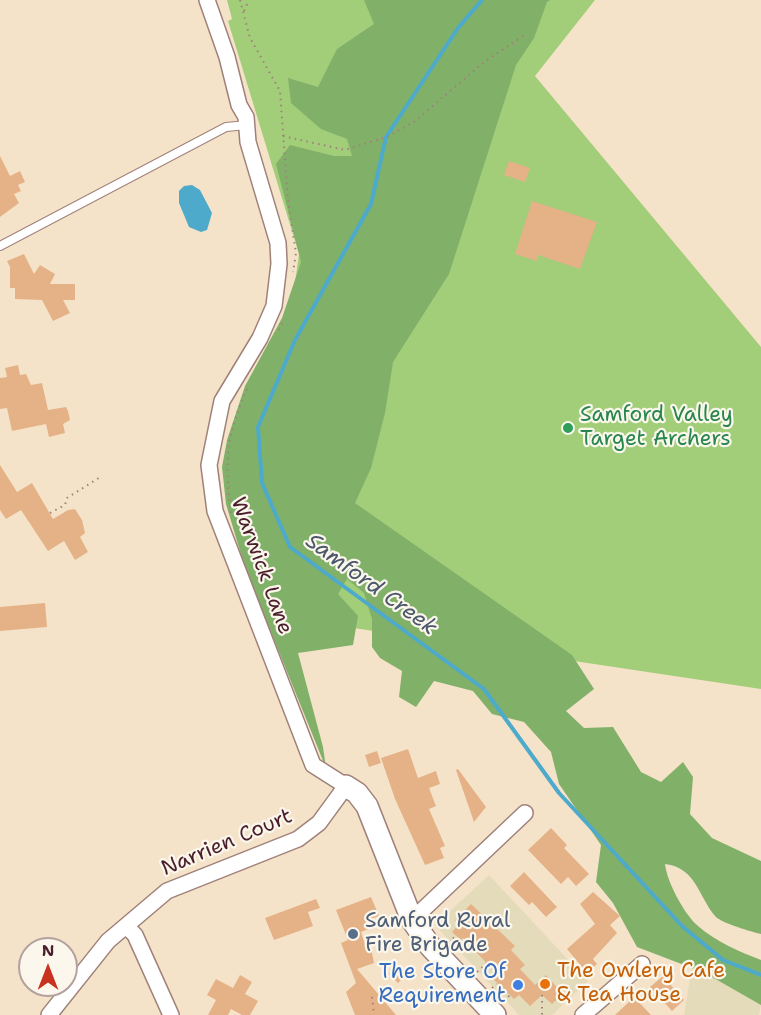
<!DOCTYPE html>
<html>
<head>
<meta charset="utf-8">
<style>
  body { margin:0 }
  #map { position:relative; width:761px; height:1015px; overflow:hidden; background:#f5e3c9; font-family:"Shantell Sans",sans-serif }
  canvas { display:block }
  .north { position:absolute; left:18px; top:937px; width:60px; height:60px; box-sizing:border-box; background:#fbf7ec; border:2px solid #b4a19f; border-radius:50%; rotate:0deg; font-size:16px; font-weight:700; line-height:24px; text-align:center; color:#4a1f2b }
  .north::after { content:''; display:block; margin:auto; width:21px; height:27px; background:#c8321e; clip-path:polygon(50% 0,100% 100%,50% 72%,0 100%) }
</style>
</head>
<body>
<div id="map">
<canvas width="761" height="1015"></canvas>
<div class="north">N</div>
</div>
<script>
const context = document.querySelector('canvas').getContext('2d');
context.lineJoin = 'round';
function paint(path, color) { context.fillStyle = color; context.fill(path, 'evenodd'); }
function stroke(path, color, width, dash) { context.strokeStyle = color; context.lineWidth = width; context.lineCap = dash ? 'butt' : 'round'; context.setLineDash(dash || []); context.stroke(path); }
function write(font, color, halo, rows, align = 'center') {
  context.font = font + ' "Shantell Sans",sans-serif'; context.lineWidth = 4.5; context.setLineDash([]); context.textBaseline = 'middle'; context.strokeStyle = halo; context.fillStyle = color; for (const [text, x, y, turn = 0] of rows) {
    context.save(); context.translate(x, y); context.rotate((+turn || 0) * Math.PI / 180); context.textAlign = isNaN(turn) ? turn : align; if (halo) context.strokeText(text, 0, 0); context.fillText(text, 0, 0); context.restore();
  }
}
paint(new Path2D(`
  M489,875L588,981L552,1015H519L435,925Z
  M693,960L761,1003L759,1015H684Z`), '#e4dbba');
paint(new Path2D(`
  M227,0H595L535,76L761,347V689L287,618L288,334L299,254L228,21L232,19Z`), '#a2cd79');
paint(new Path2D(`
  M364,0H550L547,2L534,38L516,65L449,274L393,362L385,413L371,468L355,503L572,655L594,689L566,711L584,728L613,727L641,772L661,782L683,762L693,777L690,814L712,838L761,861V934C752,932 722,923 716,917C698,897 697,868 665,864C667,882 684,914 698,926C715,941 740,952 761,960V1005L705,973L637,947L613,903L596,882L601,845L559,784L551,752L524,722L492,714L473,691L434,681L416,707L399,697L402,671L380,658L372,647V619L364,593L347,579L338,594L358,616L353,645L298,653L323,747L326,768L245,568L226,504L222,467L227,440L245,386L282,318L301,262L276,164L290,145L334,156H352L347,139L321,129L291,103L288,78L318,87L337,49L374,24Z`), '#81b069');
paint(new Path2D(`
  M192,185L200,190L212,213L207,230L201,232L189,227L179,203V191L184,186Z`), '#4daacb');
stroke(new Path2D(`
  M482,0L458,28L386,137L371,204L295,340L258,427L262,483L290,547L484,689L559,793L682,926L723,960L761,975`), '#4daacb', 4);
paint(new Path2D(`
  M0,156L10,176L20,171L25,182L18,185L21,191L14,194L19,203L0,217Z
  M509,161L530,168L525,182L504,175Z
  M532,201L597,222L580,269L538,255L537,261L515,254Z
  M24,254L34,274L40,265L55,274L50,284H75V300H63L70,313L53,321L42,300L15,299V288H10V267L7,261Z
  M18,365L20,375L26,374L31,385L42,383L48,410L66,407L68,411L70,420L63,424L65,433L49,437L46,424L12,431L7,408L0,409V378L7,377L5,368Z
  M0,465L17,492L32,483L53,519L68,510L75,509L82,520L85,533L80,537L88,552L75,560L64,541L48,551L21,510L6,519L0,510Z
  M45,603L47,627L0,631V607Z
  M408,749L418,778L436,771L440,784L429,788L436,806L429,809L445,846L440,848L444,858L425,865L395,799L381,758Z
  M377,751L381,763L369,767L365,755Z
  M458,769L486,807L474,822L456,770Z
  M551,828L567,845L564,848L589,874L576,886L568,877L561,884L528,850Z
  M524,872L557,907L546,917L532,902L529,905L510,886Z
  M593,892L620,916L610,925L617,933L593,959L597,964L587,973L567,949L595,924L580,904Z
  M371,897L379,916L368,920L371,928L361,932L367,950L371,948L374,963L357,969L396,1015H355L346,992L356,983L341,943L348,940L336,910Z
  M316,899L320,908L308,912L313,926L274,940L265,918Z
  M471,904L515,946L511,950L525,965L520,969L535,985L546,975L563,994L552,1004L542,995L530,1006L519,995L514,999L490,976L495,972L463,938L461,940L452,932L459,924L455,920Z
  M396,967L405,976L398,983L389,974Z
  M240,975L252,982L245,994L258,1001L250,1015H242L231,1009L228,1015H208L216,1000L207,995L216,979L233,988Z
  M663,976L684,1000L672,1011L650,987Z
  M634,997L651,1015H615Z`), '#e5b287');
const lane = new Path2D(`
  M0,246L226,127L247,125`);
const street = new Path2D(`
  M412,920L525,813
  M126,926L135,935L171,1015
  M49,1015L108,941L167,891L298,839L319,823L346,786L313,765L215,511L209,465L222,401L260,338L274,306L279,264L278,243L248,142L246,117L239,105L227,57L207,0
  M583,1015L642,964`);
const secondary = new Path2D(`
  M346,786L357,793L367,806L412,920L430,946L495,1015`);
stroke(lane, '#a0817a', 10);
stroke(street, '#a0817a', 18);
stroke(secondary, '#a0817a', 24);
stroke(new Path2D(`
  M240,0L250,38L280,91L288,201L296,253L293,272
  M244,11L249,0
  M283,136L345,150L386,137L414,122L484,62L526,34
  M279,330L284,319
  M50,513L65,505L67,498L102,476
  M231,513C224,459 226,434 249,385
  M448,942L456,936
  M477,972L487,963
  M492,988L497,984
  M542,995V1015
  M372,997L374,1015
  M504,1001L510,995`), '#a0817a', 2, [1.5, 4.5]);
stroke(lane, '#fff', 8);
stroke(street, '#fff', 15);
stroke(secondary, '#fff', 21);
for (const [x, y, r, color] of [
  [568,428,6,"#2e9e5b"],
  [353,934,6,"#5c6f8a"],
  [545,984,6,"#e8710a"],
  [518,985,6,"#3f7fe0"]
]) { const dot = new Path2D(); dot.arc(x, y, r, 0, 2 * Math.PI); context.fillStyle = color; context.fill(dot); stroke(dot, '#fbf7ec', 2); }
write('21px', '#27864d', '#fbf7ec', [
  ["Samford Valley",580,416],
  ["Target Archers",580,440]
], 'left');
write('21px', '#4a1f2b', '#fbf7ec', [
  ["Warwick Lane",261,566,70],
  ["Narrien Court",227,843,-23]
]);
write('21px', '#4e5e75', '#fbf7ec', [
  ["Samford Rural",365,922],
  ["Fire Brigade",365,946]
], 'left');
write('21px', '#c56008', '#fbf7ec', [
  ["The Owlery Cafe",557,972],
  ["& Tea House",557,996]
], 'left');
write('21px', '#366cbe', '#fbf7ec', [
  ["The Store Of",506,973],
  ["Requirement",506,997]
], 'right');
write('italic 22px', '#4b576b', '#fbf7ec', [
  ["Samford Creek",371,585,36]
]);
</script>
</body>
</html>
